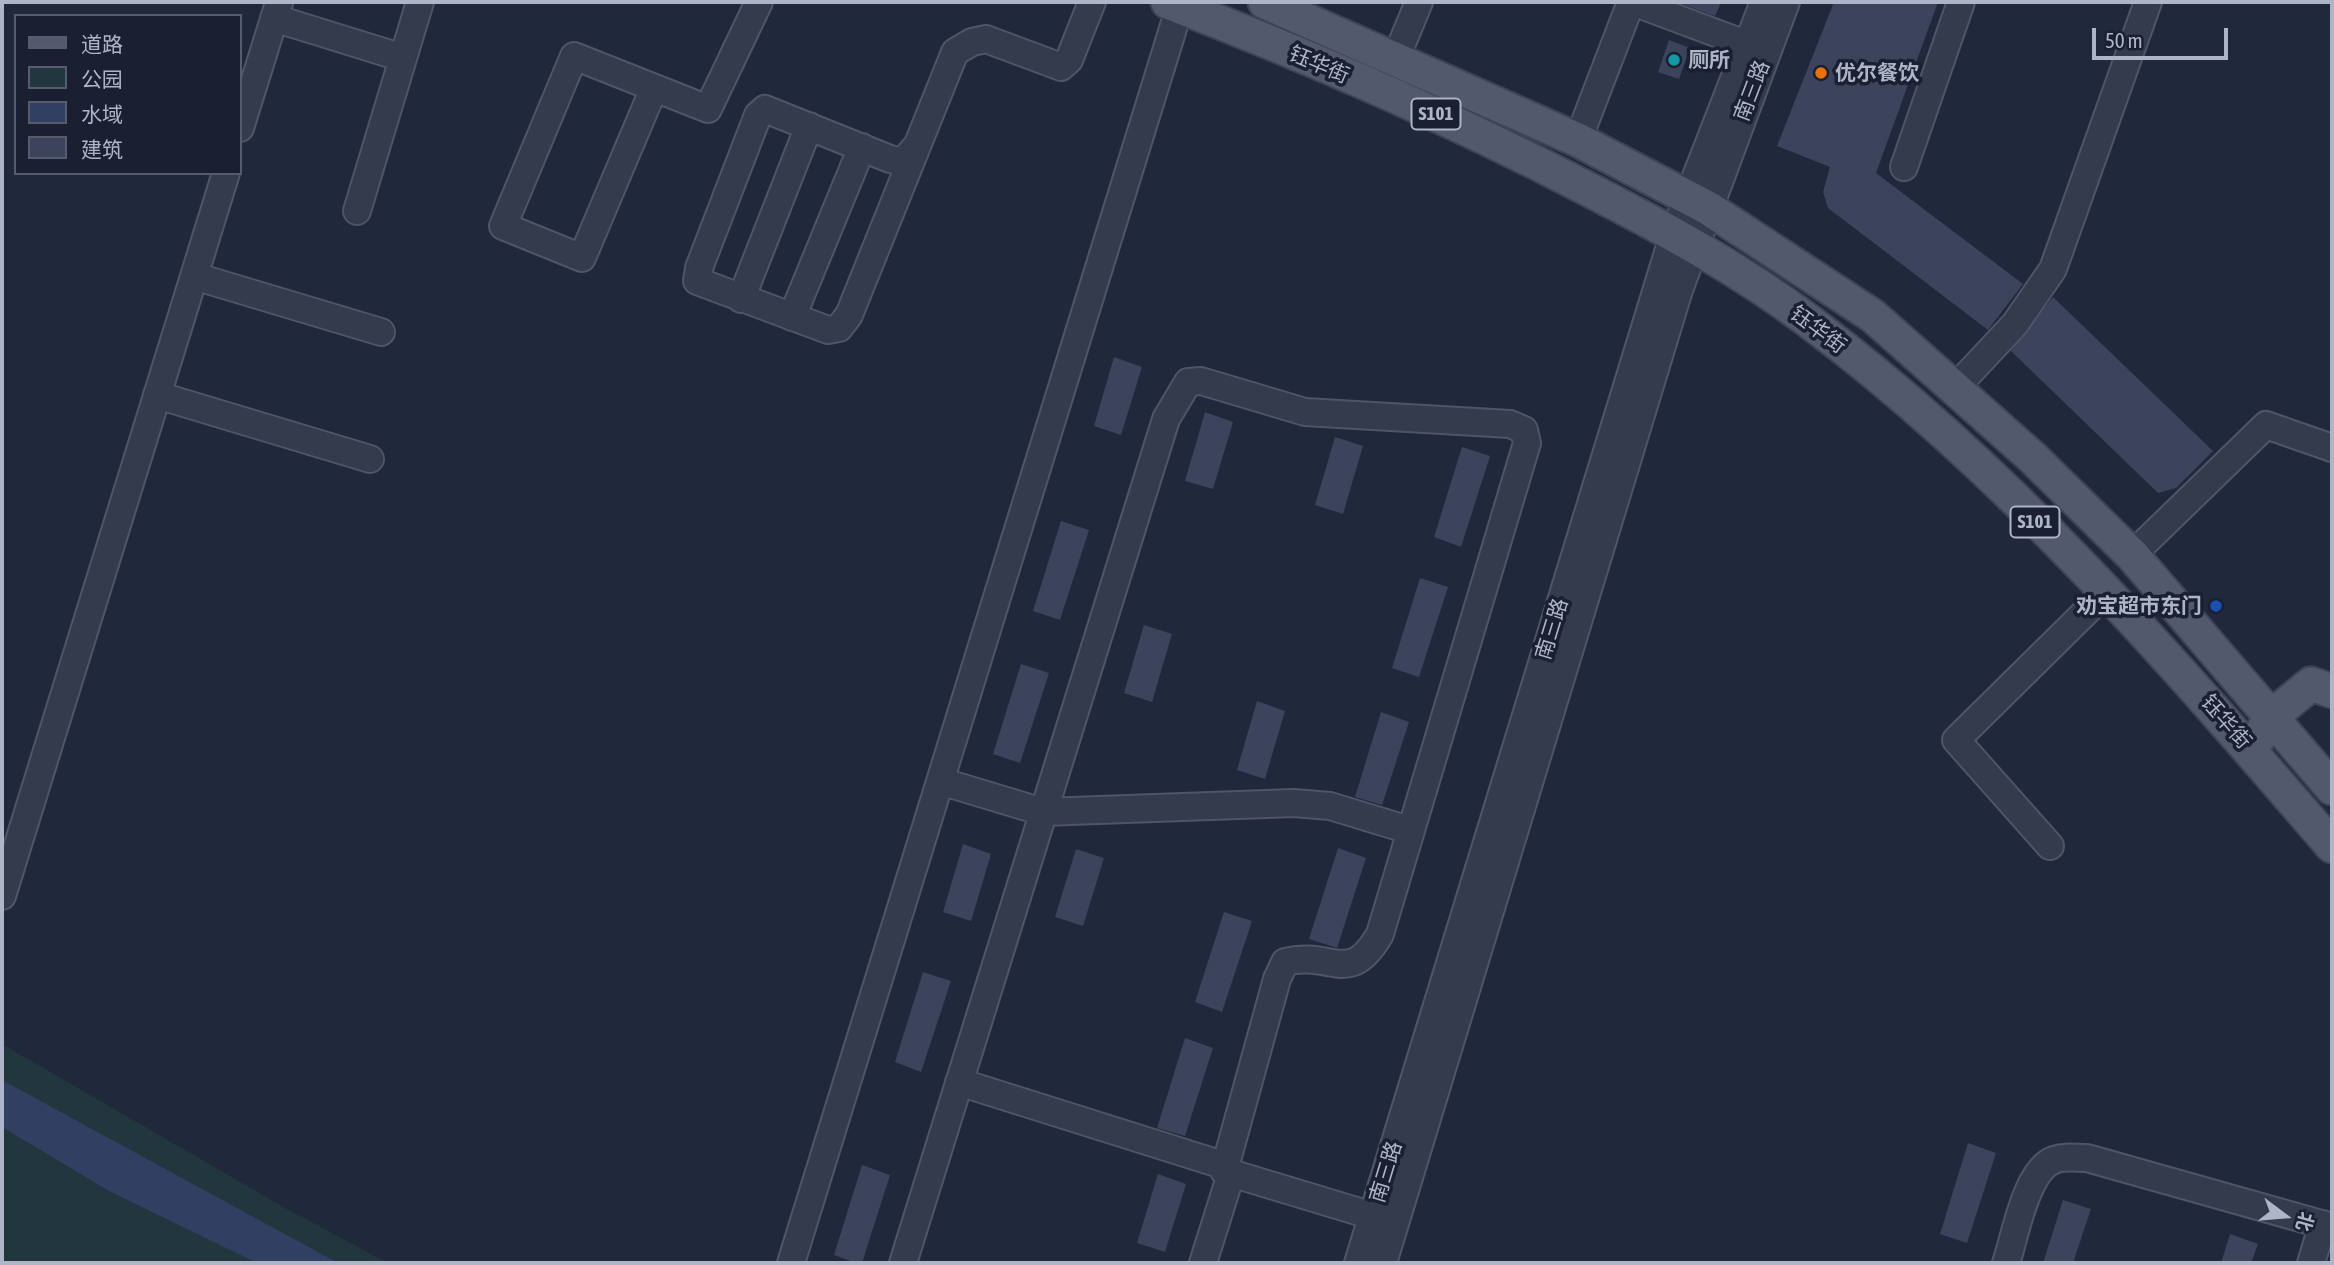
<!DOCTYPE html>
<html>
<head>
<meta charset="utf-8">
<style>
  body { margin:0 }
  #map { position:relative; width:2334px; height:1265px; overflow:hidden; background:#20283c; font-family:"Asap Condensed","Noto Sans SC",sans-serif }
  canvas { display:block }
  .frame { position:absolute; inset:0; border:4px solid #afb5c8; pointer-events:none }
  .legend { position:absolute; left:14px; top:14px; width:228px; height:161px; box-sizing:border-box; background:#1a2031; border:2px solid #565c6d; margin:0; padding:9px 12px; list-style:none; font-size:21px; color:#afb5c8 }
  .legend li { display:flex; align-items:center; gap:14px; height:35px }
  .legend b { width:35px; border:2px solid #565c6d }
  .north { position:absolute; left:2250px; top:1181px; width:70px; height:70px; -webkit-text-stroke:5px #1a2031; paint-order:stroke; rotate:106deg; font-size:19px; font-weight:700; line-height:28px; text-align:center; color:#afb5c8 }
  .north::after { content:''; display:block; margin:auto; width:24px; height:32px; background:#afb5c8; clip-path:polygon(50% 0,100% 100%,50% 72%,0 100%) }
  .scale { position:absolute; left:2092px; top:28px; width:136px; height:32px; box-sizing:border-box; border:4px solid #afb5c8; border-top:0; padding-left:9px; font-size:21px; line-height:24px; white-space:nowrap; color:#afb5c8; -webkit-text-stroke:5px #1a2031; paint-order:stroke }
</style>
</head>
<body>
<div id="map">
<canvas width="2334" height="1265"></canvas>
<div class="frame"></div>
<ul class="legend">
<li><b style="height:9px;background:#52596d"></b>道路</li>
<li><b style="height:19px;background:#22363d"></b>公园</li>
<li><b style="height:19px;background:#313f63"></b>水域</li>
<li><b style="height:19px;background:#3c445d"></b>建筑</li>
</ul>
<div class="north">北</div>
<div class="scale">50 m</div>
</div>
<script>
const context = document.querySelector('canvas').getContext('2d');
context.lineJoin = 'round';
function paint(path, color) { context.fillStyle = color; context.fill(path, 'evenodd'); }
function stroke(path, color, width, dash) { context.strokeStyle = color; context.lineWidth = width; context.lineCap = dash ? 'butt' : 'round'; context.setLineDash(dash || []); context.stroke(path); }
function write(font, color, halo, rows, align = 'center') {
  context.font = font + ' "Asap Condensed","Noto Sans SC",sans-serif'; context.lineWidth = 7; context.setLineDash([]); context.textBaseline = 'middle'; context.strokeStyle = halo; context.fillStyle = color; for (const [text, x, y, turn = 0] of rows) {
    context.save(); context.translate(x, y); context.rotate((+turn || 0) * Math.PI / 180); context.textAlign = isNaN(turn) ? turn : align; if (halo) context.strokeText(text, 0, 0); context.fillText(text, 0, 0); context.restore();
  }
}
paint(new Path2D(`
  M2,1044L287,1209L388,1263H2Z`), '#22363d');
paint(new Path2D(`
  M2,1080L338,1263H257L109,1191L2,1127Z`), '#313f63');
paint(new Path2D(`
  M1677,2H1721L1715,16Z
  M1834,2H1938L1876,173L2023,284L1988,330L1828,208L1823,192L1830,167L1777,146Z
  M1669,40L1690,48L1679,79L1658,72Z
  M2053,297L2213,451L2176,488L2158,493L2011,351Z
  M1114,357L1142,367L1121,435L1094,426Z
  M1205,412L1233,422L1213,489L1185,481Z
  M1335,437L1363,446L1343,514L1315,505Z
  M1462,447L1490,456L1461,547L1434,537Z
  M1061,521L1089,530L1060,620L1033,611Z
  M1420,578L1448,587L1419,677L1392,668Z
  M1144,625L1172,634L1152,702L1124,693Z
  M1021,664L1049,673L1020,763L993,754Z
  M1257,701L1285,711L1265,779L1237,770Z
  M1381,712L1409,722L1382,805L1355,797Z
  M963,844L991,854L971,921L943,912Z
  M1338,848L1366,858L1337,948L1309,939Z
  M1076,849L1104,858L1083,926L1055,917Z
  M1224,912L1252,921L1222,1012L1195,1002Z
  M923,972L951,981L921,1072L895,1062Z
  M1185,1038L1213,1048L1185,1136L1157,1128Z
  M1968,1143L1996,1153L1967,1243L1940,1234Z
  M862,1165L890,1175L862,1263H856L834,1255Z
  M1158,1174L1186,1184L1165,1252L1137,1243Z
  M2063,1200L2091,1209L2073,1263H2043Z
  M2230,1234L2258,1244L2251,1263H2221Z`), '#3c445d');
const minor = new Path2D(`
  M1633,2L1748,45
  M274,18L403,58
  M1396,58L1419,2
  M654,88L582,258L503,226L574,56L708,109L759,2
  M240,128L279,3
  M1578,140L1631,2
  M914,149L903,162L890,159L765,109L758,115L699,268L697,281L828,330L839,328L849,315L955,52L972,42L986,39L1061,67L1069,60L1092,2
  M1904,167L1961,2
  M357,211L420,2
  M194,276L381,332
  M741,299L809,126
  M792,317L862,147
  M1956,387L2015,324L2053,269L2148,2
  M157,395L370,459
  M2132,555L2266,425L2332,448
  M940,781L1043,812L1294,803L1330,806L1409,830
  M2050,846L1956,740L2107,591
  M2,896L226,173
  M959,1082L1226,1166
  M791,1263L1180,6
  M903,1263L1166,419L1188,382L1201,381L1305,412L1510,424L1524,430L1527,443L1380,934C1349,988 1332,950 1285,962L1277,979L1224,1171L1373,1216
  M1203,1263L1231,1174
  M1358,1263L1674,233L1764,2
  M1383,1263L1679,290L1786,2
  M2006,1263C2015,1237 2026,1170 2054,1160C2064,1156 2076,1158 2087,1158L2332,1227
  M2311,1263L2323,1224`);
const major = new Path2D(`
  M1168,2C1309,56 1449,117 1584,187C1662,227 1740,269 1810,322C2008,470 2172,660 2332,846
  M1265,2L1578,140L1708,208L1873,316L2032,457L2132,555L2332,788
  M2260,736L2271,717L2311,684L2332,691`);
stroke(minor, '#4f5567', 30);
stroke(major, '#3e4455', 37);
stroke(minor, '#343b4c', 26);
stroke(major, '#52596d', 33);
for (const [x, y, r, color] of [
  [1674,60,7,"#0f9aa8"],
  [1821,73,7,"#e8710a"],
  [2216,606,7,"#1a4fb4"]
]) { const dot = new Path2D(); dot.arc(x, y, r, 0, 2 * Math.PI); context.fillStyle = color; context.fill(dot); stroke(dot, '#1a2031', 2.5); }
for (const [x, y, w] of [
  [1436,114,49],
  [2035,522,49]
]) { const box = new Path2D(); box.roundRect(x - w / 2, y - 15.5, w, 31, 5); context.fillStyle = '#1a2031'; context.fill(box); stroke(box, '#afb5c8', 2); }
write('bold 19px', '#afb5c8', null, [
  ["S101",1436,114],
  ["S101",2035,522]
]);
write('bold 21px', '#afb5c8', '#1a2031', [
  ["厕所",1688,60],
  ["优尔餐饮",1835,73],
  ["劝宝超市东门",2202,606,"right"]
], 'left');
write('21px', '#afb5c8', '#1a2031', [
  ["钰华街",1319,65,23],
  ["南三路",1752,91,-69],
  ["钰华街",1818,330,37],
  ["南三路",1552,629,-73],
  ["钰华街",2226,722,49],
  ["南三路",1386,1172,-73]
]);
</script>
</body>
</html>
